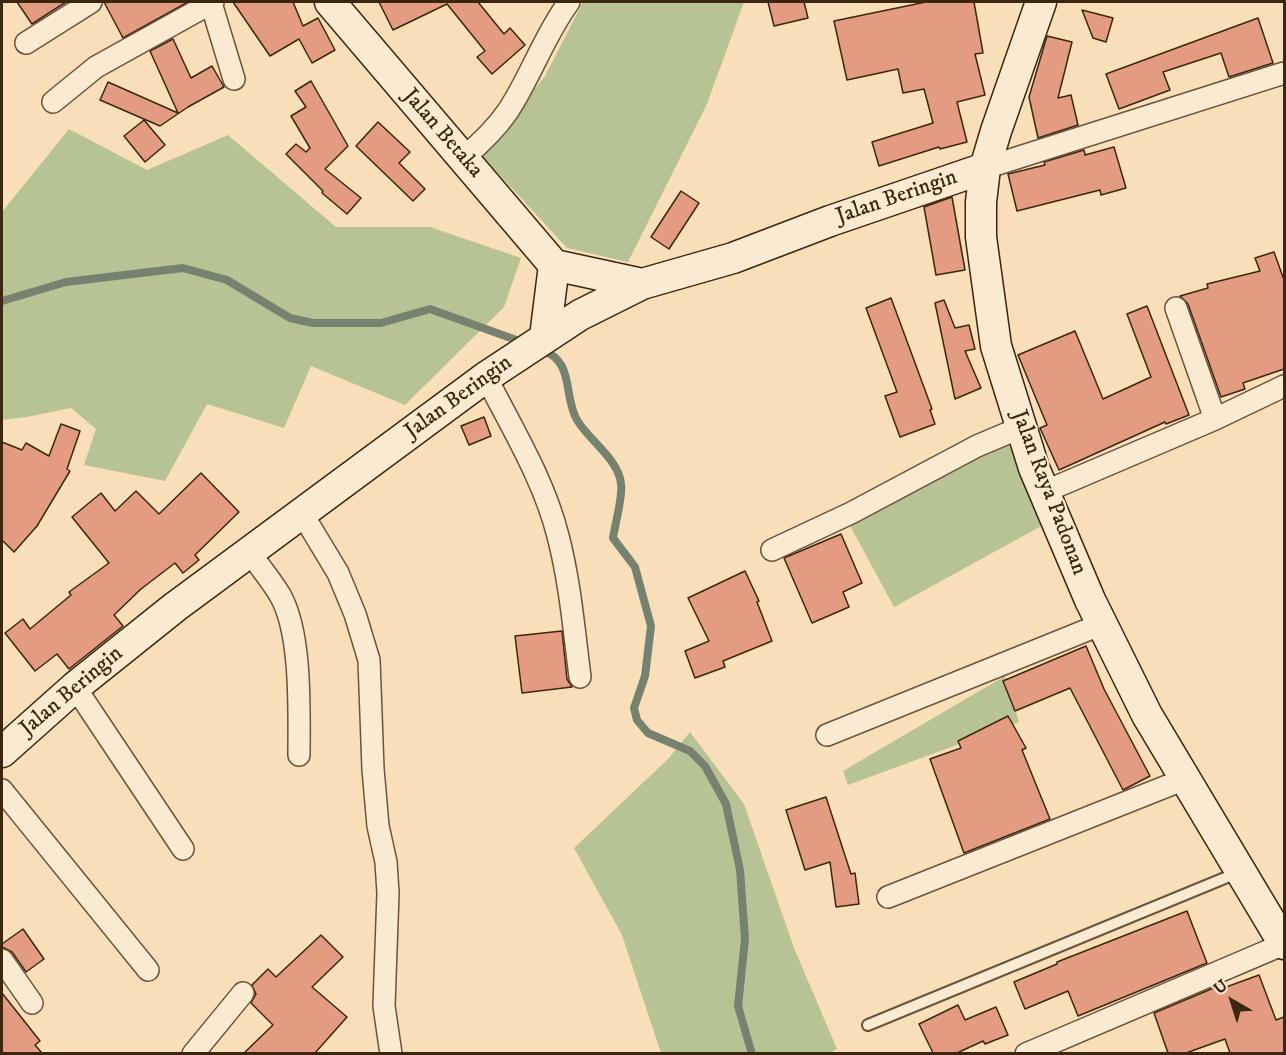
<!DOCTYPE html>
<html>
<head>
<meta charset="utf-8">
<style>
  body { margin:0 }
  #map { position:relative; width:1286px; height:1055px; overflow:hidden; background:#f9dfb9; font-family:"IM FELL DW Pica",serif }
  canvas { display:block }
  .frame { position:absolute; inset:0; border:3px solid #3b260e; pointer-events:none }
  .north { position:absolute; left:1202px; top:971px; width:60px; height:60px; -webkit-text-stroke:4px #fbead2; paint-order:stroke; rotate:321deg; font-size:16px; font-weight:700; line-height:24px; text-align:center; color:#3b260e }
  .north::after { content:''; display:block; margin:auto; width:21px; height:27px; background:#3b260e; clip-path:polygon(50% 0,100% 100%,50% 72%,0 100%) }
</style>
</head>
<body>
<div id="map">
<canvas width="1286" height="1055"></canvas>
<div class="frame"></div>
<div class="north">U</div>
</div>
<script>
const context = document.querySelector('canvas').getContext('2d');
context.lineJoin = 'round';
function paint(path, color) { context.fillStyle = color; context.fill(path, 'evenodd'); }
function stroke(path, color, width, dash) { context.strokeStyle = color; context.lineWidth = width; context.lineCap = dash ? 'butt' : 'round'; context.setLineDash(dash || []); context.stroke(path); }
function write(font, color, halo, rows, align = 'center') {
  context.font = font + ' "IM FELL DW Pica",serif'; context.lineWidth = 4.5; context.setLineDash([]); context.textBaseline = 'middle'; context.strokeStyle = halo; context.fillStyle = color; for (const [text, x, y, turn = 0] of rows) {
    context.save(); context.translate(x, y); context.rotate((+turn || 0) * Math.PI / 180); context.textAlign = isNaN(turn) ? turn : align; if (halo) context.strokeText(text, 0, 0); context.fillText(text, 0, 0); context.restore();
  }
}
paint(new Path2D(`
  M583,2H744L707,104L628,262L567,248L482,156L545,76Z
  M69,129L147,170L228,135L336,227H430L521,258L504,307L405,405L311,366L284,428L207,404L165,481L84,465L96,429L71,408L27,417L2,420V212Z
  M1020,430L1065,513L894,607L847,520Z
  M1005,676L1019,722L848,785L843,771Z
  M690,732L744,804L794,948L837,1049L827,1054L661,1053L622,935L574,848L668,759Z`), '#b7c394');
stroke(new Path2D(`
  M2,301L66,282L183,268L227,280L290,318L313,323H381L430,309L522,342
  M542,350C573,361 564,391 575,416C584,437 619,458 621,484C623,497 615,524 613,538L635,567L651,626L645,676L634,708L637,720L648,733L690,751L705,766L726,804L740,870L745,939L738,1006L752,1054`), '#76816f', 8);
const building = new Path2D(`
  M17,2H66L32,24Z
  M104,2H188L123,38Z
  M233,2H293L303,26L318,18L335,50L312,63L299,39L270,56Z
  M379,2H478L504,34L510,28L525,45L492,74L477,57L485,51L447,4L393,30Z
  M768,2H804L808,18L774,26Z
  M926,2H974L983,53L975,54L985,95L957,102L967,142L940,149L939,147L879,166L872,142L933,123L924,89L903,93L898,69L847,80L834,21Z
  M1082,10L1113,18L1106,42L1093,38Z
  M1258,18L1273,63L1229,77L1221,53L1163,72L1170,90L1119,109L1106,74Z
  M1047,36L1072,42L1058,98L1071,95L1078,125L1038,138L1029,97Z
  M173,39L191,78L212,66L224,87L188,107L160,126L100,100L108,82L178,113L150,51Z
  M311,81L348,146L325,169L361,198L347,214L322,193L323,191L286,154L296,144L306,152L310,148L291,116L306,107L295,91Z
  M144,120L165,145L145,162L124,136Z
  M378,122L410,152L399,163L425,189L413,201L356,146Z
  M1114,147L1126,188L1101,195L1100,190L1017,211L1008,174L1045,165L1044,162L1084,150L1085,155Z
  M681,191L699,203L669,249L651,237Z
  M952,197L965,270L936,275L924,207Z
  M1274,252L1284,280V369L1243,383L1245,389L1221,397L1188,304L1180,296L1208,288L1207,284L1260,271L1255,258Z
  M891,298L932,409L930,410L935,424L900,437L885,396L897,392L866,308Z
  M944,300L955,328L969,325L975,349L965,351L981,388L955,399L935,303Z
  M1147,306L1189,415L1166,424L1165,422L1059,470L1040,428L1047,425L1018,355L1075,331L1103,399L1151,377L1127,314Z
  M484,417L491,436L469,445L461,426Z
  M61,424L80,431L67,469L70,471L37,526L14,552L2,540V442L22,450L26,443L49,456Z
  M201,473L239,512L195,555L199,560L183,573L175,563L141,589L114,615L123,626L69,669L57,654L35,671L5,633L23,619L30,629L71,595L69,592L109,563L72,517L101,493L115,511L136,491L159,514Z
  M841,534L862,583L843,592L849,607L812,623L784,558Z
  M745,571L759,601L757,602L772,641L723,661L725,667L695,678L685,651L709,641L688,598Z
  M562,631L567,679L572,687L522,693L515,636Z
  M1086,646L1104,689L1150,776L1123,790L1070,688L1015,711L1003,681Z
  M1008,716L1026,748L1022,750L1050,819L964,853L930,759L961,748L958,741Z
  M826,797L851,874L855,873L859,904L836,907L830,862L805,870L786,810Z
  M1187,911L1207,963L1078,1016L1068,991L1025,1009L1014,982L1057,964V962Z
  M23,929L44,959L26,972L12,952L2,947V944Z
  M321,935L343,957L312,987L347,1017L315,1053H244L273,1025L251,1003L256,994L252,985L268,969L276,977Z
  M1259,975L1276,1020L1284,1017V1053H1230L1225,1039L1186,1053H1168L1154,1013L1216,987L1218,990Z
  M2,993L40,1041L35,1045L42,1053H2Z
  M958,1005L965,1020L996,1007L1008,1035L985,1044L983,1041L957,1053H933L919,1024Z`);
paint(building, '#e39c82');
stroke(building, '#3b260e', 1.5);
const lane = new Path2D(`
  M868,1025L1237,873`);
const street = new Path2D(`
  M211,3L234,79
  M26,43L91,2
  M53,102L96,67L213,2
  M463,158C480,144 495,130 508,111C531,76 544,36 569,2
  M985,168L1284,73
  M1176,308L1215,419
  M486,377C512,428 544,480 558,536C570,582 574,630 580,677
  M1044,492L1215,419L1284,386
  M303,515L338,573L355,614L369,660L373,769L378,826L386,862L388,893L384,1006L391,1054
  M772,550L851,513L977,446L1022,427
  M250,553C260,567 271,580 280,595C302,633 299,711 299,755
  M75,687L183,849
  M827,735L1102,624
  M2,790L148,970
  M888,897L1185,779
  M2,960L32,1003
  M193,1054L243,993
  M1026,1054L1284,944`);
const secondary = new Path2D(`
  M330,2L554,265L642,284
  M1041,2L996,131L985,168L981,202V237L996,346L1034,468L1090,600L1147,715L1284,944
  M545,337L554,265
  M2,752L75,687L175,607L486,377L580,315L642,284L733,258L830,221L985,168`);
stroke(lane, '#6a5439', 14);
stroke(street, '#6a5439', 24);
stroke(secondary, '#3b260e', 33);
stroke(lane, '#fbead2', 10);
stroke(street, '#fbead2', 21);
stroke(secondary, '#fbead2', 30);
write('22px', '#3b260e', '#fbead2', [
  ["Jalan Betaka",442,134,49],
  ["Jalan Beringin",897,198,-19],
  ["Jalan Beringin",459,398,-36],
  ["Jalan Raya Padonan",1048,493,69],
  ["Jalan Beringin",72,692,-40]
]);
</script>
</body>
</html>
